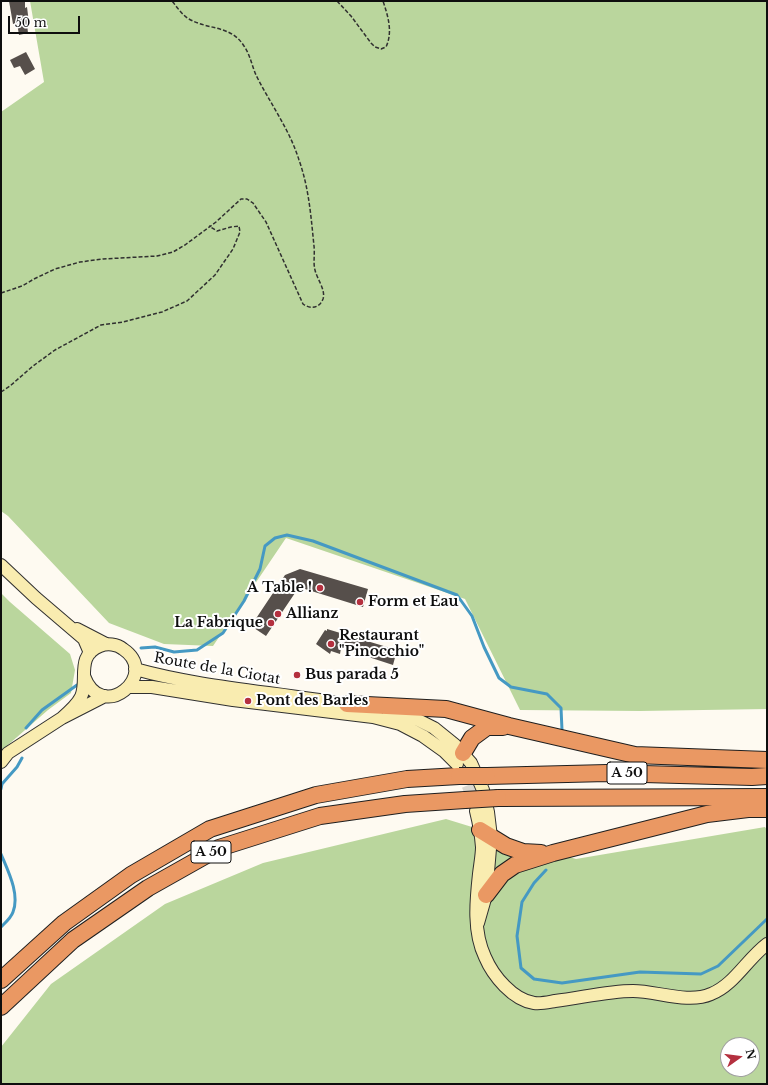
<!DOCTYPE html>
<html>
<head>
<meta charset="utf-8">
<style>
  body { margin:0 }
  #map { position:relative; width:768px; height:1085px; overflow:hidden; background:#fefaf1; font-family:"Libre Baskerville",serif }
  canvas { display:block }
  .frame { position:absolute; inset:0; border:2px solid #0e0e0e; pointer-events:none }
  .north { position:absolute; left:720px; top:1037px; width:40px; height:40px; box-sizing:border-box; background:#fff; border:1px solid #9f9f9f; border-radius:50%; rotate:76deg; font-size:11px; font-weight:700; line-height:16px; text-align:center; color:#0e0e0e }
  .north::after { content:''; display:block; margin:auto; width:14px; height:18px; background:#b4303f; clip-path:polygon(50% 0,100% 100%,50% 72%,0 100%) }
  .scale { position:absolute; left:8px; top:16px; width:72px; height:18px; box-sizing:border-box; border:2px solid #0e0e0e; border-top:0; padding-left:5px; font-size:12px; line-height:14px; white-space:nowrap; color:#0e0e0e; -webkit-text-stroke:3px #fff; paint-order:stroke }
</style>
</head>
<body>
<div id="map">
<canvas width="768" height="1085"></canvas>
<div class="frame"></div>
<div class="north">N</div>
<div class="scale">50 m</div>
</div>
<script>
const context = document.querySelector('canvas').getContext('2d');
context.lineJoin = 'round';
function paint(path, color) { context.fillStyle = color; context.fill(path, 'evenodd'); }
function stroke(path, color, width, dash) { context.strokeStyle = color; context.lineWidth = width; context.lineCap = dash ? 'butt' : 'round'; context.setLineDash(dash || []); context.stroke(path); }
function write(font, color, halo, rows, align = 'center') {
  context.font = font + ' "Libre Baskerville",serif'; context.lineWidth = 4; context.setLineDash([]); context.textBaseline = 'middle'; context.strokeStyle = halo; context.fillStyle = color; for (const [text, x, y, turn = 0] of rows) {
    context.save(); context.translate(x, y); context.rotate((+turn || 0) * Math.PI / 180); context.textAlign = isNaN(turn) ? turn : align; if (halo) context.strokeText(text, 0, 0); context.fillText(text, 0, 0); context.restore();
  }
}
paint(new Path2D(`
  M30,1H767V709L640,711L520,710L465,599L286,538L213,646L164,644L109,623L8,516L1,511V112L44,82Z
  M1,593L10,602L70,654L75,670L71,693L48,710L1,751Z
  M446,819L576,859L765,827L767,830V1084H1V1047L51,984L165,904L263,863ZM728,1045H752V1069H728Z`), '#bad69d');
stroke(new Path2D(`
  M141,648L155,647L174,652L197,650L223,633L244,601L260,569L265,546L275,538L287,535L313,541L457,595L472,616L484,647L499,678L511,687L547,694L561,708L562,730
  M26,728L42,710L77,685
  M1,789L2,784L17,767L22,758
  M1,854C8,871 20,894 13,912C11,918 5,923 1,927
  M546,870L534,883L522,902L517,936L521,968L534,979L562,983L640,972L701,974L718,966L767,919`), '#4599c3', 3);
paint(new Path2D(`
  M9,1H25V8L27,7L29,23L27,24L28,33L19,35L17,23L13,24Z
  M26,52L35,69L25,75L20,66L14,68L10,60Z
  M300,569L368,589L363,607L305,589L295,593L266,636L251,626L285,575Z
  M327,629L397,650L393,665L341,648L340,654L331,651L330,654L316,644L325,630L327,631Z`), '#564f4b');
stroke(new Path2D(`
  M460,769L470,791L475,808`), '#dad7cf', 12, [12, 6]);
const secondary = new Path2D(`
  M1,565L36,598L84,639L90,653
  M77,629L106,644
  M135,669C207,689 282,692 355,706
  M129,687H152L233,700L373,717L400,724L423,736L444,751L457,764
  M389,712L412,717L434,728L455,745L471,763L483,790L488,812L491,837L486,895L478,923
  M62,718C69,712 77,705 81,697C89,680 75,656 100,646C107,643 117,644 123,649C161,674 102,725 84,676
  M1,762L8,753L62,718L105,696
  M476,811C479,823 481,834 482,847C482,855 480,865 479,874C476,901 473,932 485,957C493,976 513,1000 534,1003C541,1004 549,1002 555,1001C581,998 607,991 633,991C657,991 688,1004 711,994C734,985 747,959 767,944`);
const motorway = new Path2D(`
  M347,704L446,709L509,726L635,755L767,760
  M463,753L472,738L487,727H503
  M487,776L607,773L752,777L767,776
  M498,798L767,797
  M480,830L506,846L523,852L541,853
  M486,895L502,874L515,865L553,853L707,814L748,809H767
  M1,980L64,923L131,875L210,829L316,795L407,779L459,776
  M1,1007L73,940L148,888L219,848L320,816L405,804L465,800`);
stroke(secondary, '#303030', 14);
stroke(motorway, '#1f1f1f', 18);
stroke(new Path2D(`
  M337,1L351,16L371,43L375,47L381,49L386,47C393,32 388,16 383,1
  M1,293L22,286L34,279L55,269L80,262L103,259L157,256L173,252L185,245L216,222L241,199H247L253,203L266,222L303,304C310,309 319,309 323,299C326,290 317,279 315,270C313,263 315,254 314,246C311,217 309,188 299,160C290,131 272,106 258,79C252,68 251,56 244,46C231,25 208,30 189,19C182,15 177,7 172,1
  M1,392L10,386L33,366L55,350L101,325L123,322L162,312L187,301L215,275L233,249L240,232L239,226L231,227L217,231L209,226`), '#303030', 1.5, [4, 2]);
stroke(secondary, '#f9ecb0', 12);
stroke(motorway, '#ea9863', 16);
const motorwayBridge = new Path2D(`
  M459,776H487
  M465,800L498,798`);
stroke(motorwayBridge, '#1f1f1f', 18, []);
stroke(motorwayBridge, '#ea9863', 16);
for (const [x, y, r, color] of [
  [320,588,4,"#b4303f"],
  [360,602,4,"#b4303f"],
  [278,614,4,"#b4303f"],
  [271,623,4,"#b4303f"],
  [331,644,4,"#b4303f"],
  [297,675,4,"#b4303f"],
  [248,701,4,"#b4303f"]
]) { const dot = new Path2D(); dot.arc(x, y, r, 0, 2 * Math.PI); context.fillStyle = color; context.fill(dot); stroke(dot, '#fff', 1.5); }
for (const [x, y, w] of [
  [627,773,40],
  [211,852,40]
]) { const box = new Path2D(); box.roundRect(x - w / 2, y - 11, w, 22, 3); context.fillStyle = '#fff'; context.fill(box); stroke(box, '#0e0e0e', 1); }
write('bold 13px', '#0e0e0e', null, [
  ["A 50",627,773],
  ["A 50",211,852]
]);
write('bold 14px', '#0e0e0e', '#fff', [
  ["A Table !",312,588,"right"],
  ["Form et Eau",368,602],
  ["Allianz",286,614],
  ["La Fabrique",263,623,"right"],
  ["Restaurant",339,636],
  ["\"Pinocchio\"",339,652],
  ["Bus parada 5",305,675],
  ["Pont des Barles",256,701]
], 'left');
write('14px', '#0e0e0e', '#fff', [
  ["Route de la Ciotat",217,669,10]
]);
</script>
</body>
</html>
